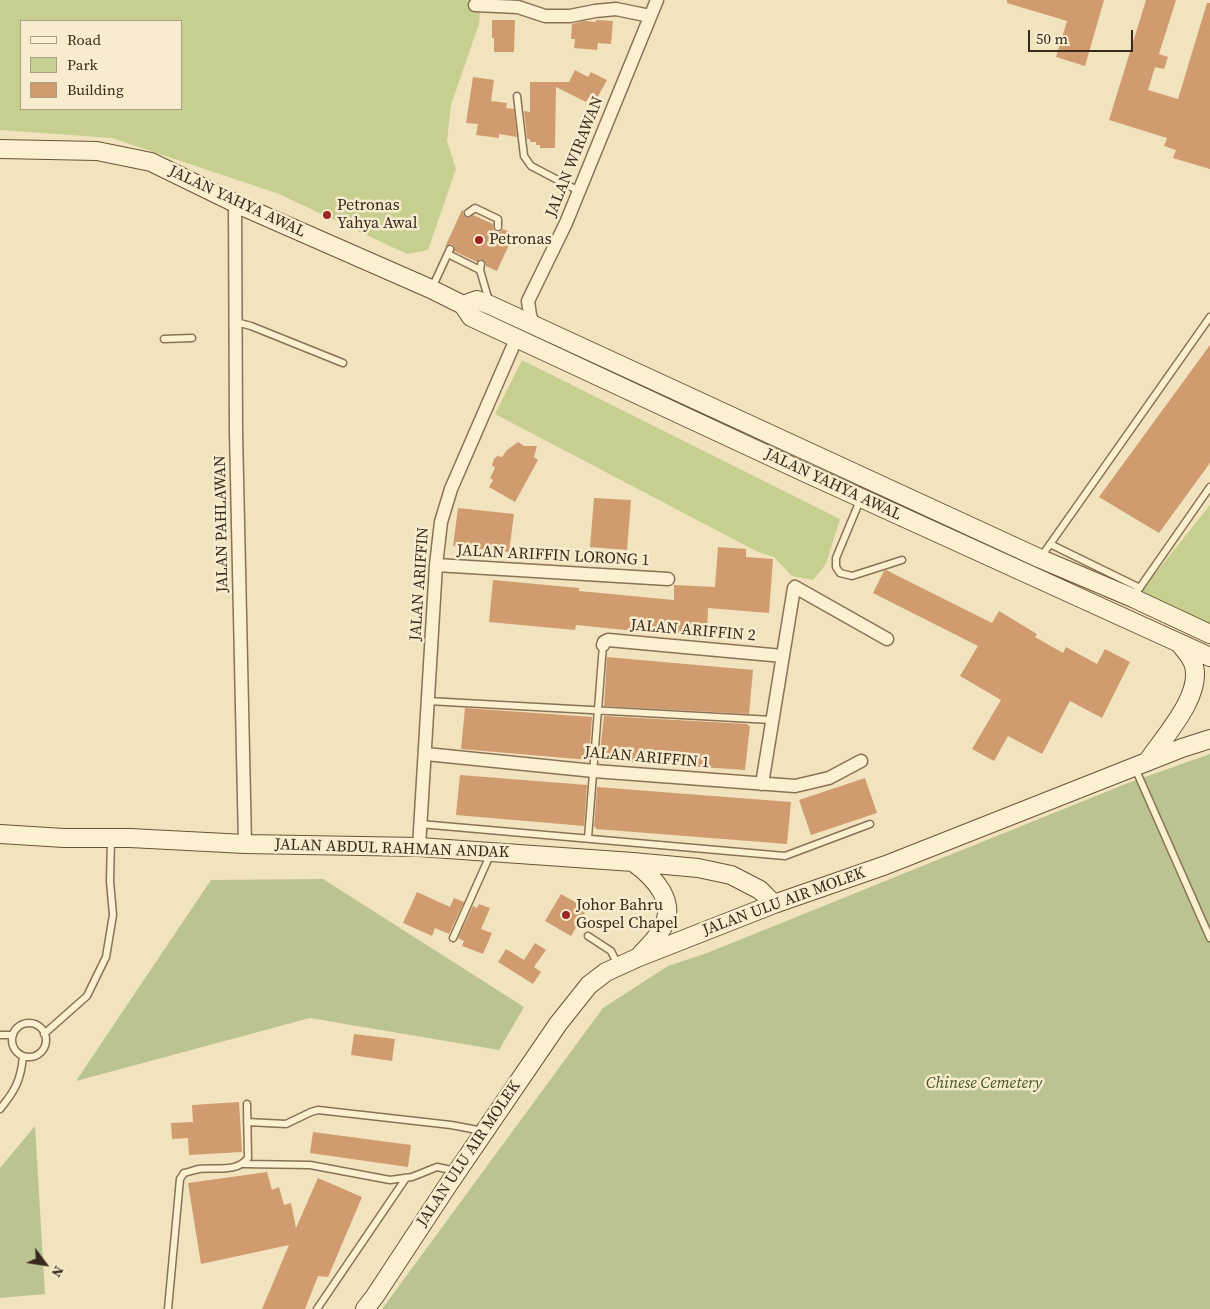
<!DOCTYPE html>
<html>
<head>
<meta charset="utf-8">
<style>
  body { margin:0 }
  #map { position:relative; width:1210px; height:1309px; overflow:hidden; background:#f1e3bd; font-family:"Source Serif 4",serif }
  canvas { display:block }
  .legend { position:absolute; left:20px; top:20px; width:162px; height:90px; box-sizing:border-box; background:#f7eccd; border:1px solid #aa9e86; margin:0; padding:6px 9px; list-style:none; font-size:15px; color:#372a1b }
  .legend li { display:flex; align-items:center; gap:10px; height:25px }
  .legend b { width:25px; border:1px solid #aa9e86 }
  .north { position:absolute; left:20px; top:1239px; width:50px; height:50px; -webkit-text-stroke:4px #f7eccd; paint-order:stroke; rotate:121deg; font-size:14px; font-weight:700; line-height:20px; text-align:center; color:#372a1b }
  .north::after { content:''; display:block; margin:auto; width:18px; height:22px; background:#372a1b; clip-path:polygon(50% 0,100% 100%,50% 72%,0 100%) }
  .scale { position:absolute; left:1028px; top:30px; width:105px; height:22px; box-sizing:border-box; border:2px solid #372a1b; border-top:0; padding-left:6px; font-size:15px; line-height:18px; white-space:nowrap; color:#372a1b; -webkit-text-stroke:4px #f7eccd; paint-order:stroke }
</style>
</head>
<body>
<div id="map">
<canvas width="1210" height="1309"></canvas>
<ul class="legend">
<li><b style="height:6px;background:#fbf0d0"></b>Road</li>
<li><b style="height:14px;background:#c6cf90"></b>Park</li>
<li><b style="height:14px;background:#d19b70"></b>Building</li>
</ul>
<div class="north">N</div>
<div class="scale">50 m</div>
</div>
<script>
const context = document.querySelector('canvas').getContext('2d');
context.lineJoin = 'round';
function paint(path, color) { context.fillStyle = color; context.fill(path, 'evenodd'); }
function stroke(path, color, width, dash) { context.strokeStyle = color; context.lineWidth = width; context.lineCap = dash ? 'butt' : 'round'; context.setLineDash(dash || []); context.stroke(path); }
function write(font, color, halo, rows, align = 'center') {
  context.font = font + ' "Source Serif 4",serif'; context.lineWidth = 5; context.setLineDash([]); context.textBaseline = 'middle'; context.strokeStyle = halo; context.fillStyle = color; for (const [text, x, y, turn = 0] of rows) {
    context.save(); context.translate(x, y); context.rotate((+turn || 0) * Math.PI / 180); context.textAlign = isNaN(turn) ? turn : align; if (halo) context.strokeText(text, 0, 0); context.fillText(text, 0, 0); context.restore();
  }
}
paint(new Path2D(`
  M0,0H481L479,24L451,105L447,141L456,169L428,250L407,254L279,194L112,138L0,130ZM21,21H181V109H21Z
  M522,360L840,519L826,564L813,580L792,576L774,557L758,552L495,414Z
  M1210,505V629L1138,595Z`), '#c6cf90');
paint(new Path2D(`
  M1210,754V1309H382L603,1008L668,966L707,953L1128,783Z
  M323,879L524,1007L499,1050L310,1018L76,1081L211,880Z
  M35,1126L45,1294L0,1298V1168Z`), '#bbc390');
paint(new Path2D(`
  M1007,0H1104L1085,66L1056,57L1067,21L1007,3Z
  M1146,0H1176L1159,54L1168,57L1164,69L1155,67L1148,90L1178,99L1207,3H1210V169L1173,158L1176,150L1164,146L1167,138L1109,120Z
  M492,20H515L514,52H494V38H492Z
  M596,20L613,21L611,44L598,43L597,50L574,48L575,39H571L572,24L584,21L596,22Z
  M575,70L588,77L591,72L607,80L596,100L589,97L586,102L556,87L555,148H540V145H536V142H530V139H527L524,111L530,112V82H569Z
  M473,77L494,80L491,101L507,103L506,108L514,109L517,137L499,134V138L476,135L478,124L466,123Z
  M462,210L464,211L463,214L466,217L469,218L473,215L493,224V229L496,232H500L503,229L514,234L497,271L486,266L484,260L480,259L477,262L454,251V247L452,244L445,247Z
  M1210,345V463L1159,533L1099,497Z
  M518,442L524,446H537L534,457L538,460L515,502L489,487L493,480L490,478L495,468L492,465L494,459L497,456L502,457L507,450Z
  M594,498L631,500L627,550L590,547Z
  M458,508L514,514L509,552L453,546Z
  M718,547L746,549V557L773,559L769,613L708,608L707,634H665L576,625L575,630L489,622L493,580L579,588V591L674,600V585L715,587Z
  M886,570L992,623L999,611L1037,634L1035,637L1063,653L1066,647L1097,664L1105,649L1130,662L1102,718L1070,701L1042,754L1008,736L994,761L972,749L1001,700L960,676L978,646L873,593L884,571Z
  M607,657L753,670L749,714L604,706Z
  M465,708L592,717L589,760L461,749Z
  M604,716L748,724V726H750L745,770L599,760Z
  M460,775L587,785L584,826L456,815Z
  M865,778L877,813L811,835L799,800Z
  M597,787L791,802L787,844L596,829V827H594Z
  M417,892L450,907L454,898L464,902L449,934L435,928L432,936L403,923Z
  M561,894L587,909L571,936L545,921Z
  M479,904L490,908L481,929L492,933L483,954L462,946L464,941L458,938L473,906L477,908Z
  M535,943L546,950L534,967L541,972L533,984L498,962L506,949L524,960Z
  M354,1034L395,1039L392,1061L351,1055Z
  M239,1102L242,1152L189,1155L188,1138L172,1139L171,1123L193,1122L192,1105Z
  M313,1132L411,1145L408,1167L310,1153Z
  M267,1172L272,1190L279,1187L284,1205L291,1203L296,1228L318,1178L362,1197L328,1277L318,1276L305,1309H262L289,1245L201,1264L188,1183Z`), '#d19b70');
const lane = new Path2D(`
  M517,96L524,156L531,166L579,191
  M468,213L475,208L498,219V227
  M448,254L480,270
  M481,264L480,270L489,301
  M432,288L450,249
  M236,322L251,326L343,363
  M164,339L192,338
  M861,498L836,558V567L840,573L852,576L902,560
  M1050,544L1140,588
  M1041,557L1210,317
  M1134,596L1210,487
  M428,701L772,720
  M1135,768L1210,938
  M420,824L785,856L870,824
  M588,838L603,645
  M588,936L611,951L618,965
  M453,938L491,853
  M12 1040a17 17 0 1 1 34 0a17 17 0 1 1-34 0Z
  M44,1034L87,996L106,957L113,915L110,881L111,840
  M0,1035H13
  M0,1109C15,1091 21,1080 23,1056
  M247,1122L286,1124L311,1112L318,1110L451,1125L483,1131
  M244,1164L310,1165L390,1180L412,1177L437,1167L456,1171
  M168,1309L180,1179L184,1173C189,1172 194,1170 199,1169C215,1167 237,1173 248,1158L247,1104
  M317,1309L406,1178`);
const street = new Path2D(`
  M475,5L518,7L545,16H570L595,11L616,9L650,16
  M235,203L236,432L245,844
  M534,326L530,315L528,301L566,223L657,0
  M436,565L668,579
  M603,645L604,642L608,640L783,656
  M426,754L594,771L795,786L829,778L861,761
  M762,784L794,588L795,587L887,639
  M419,847L436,565L441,522L451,489L517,337`);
const secondary = new Path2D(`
  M0,149L97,151L151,162L235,203L431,289L463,305L471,317L806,473L1210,657
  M463,305L477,300L490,305L1041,559L1133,598L1210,634
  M1147,762C1164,737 1202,696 1194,666C1192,657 1185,651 1180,644
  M0,834L64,838H130L245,844L419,847L633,862L698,868L731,875L760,890L774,904
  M633,862C654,877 679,903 661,930C656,939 648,947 641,954
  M365,1309L375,1296L448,1185L558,1024L589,985L606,972L639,957L774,904L886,865L1182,748L1210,739`);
stroke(lane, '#897255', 9);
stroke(street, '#897255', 15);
stroke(secondary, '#6b5338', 20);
stroke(lane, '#fbf0d0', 6);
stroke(street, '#fbf0d0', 12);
stroke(secondary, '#fbf0d0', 18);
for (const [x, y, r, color] of [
  [327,215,5,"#9c2421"],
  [479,240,5,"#9c2421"],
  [566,915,5,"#9c2421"]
]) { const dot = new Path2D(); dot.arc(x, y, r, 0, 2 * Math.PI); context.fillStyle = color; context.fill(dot); stroke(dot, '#f7eccd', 2); }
write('16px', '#372a1b', '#f7eccd', [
  ["JALAN WIRAWAN",575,157,-68],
  ["JALAN YAHYA AWAL",237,202,25],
  ["JALAN YAHYA AWAL",833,485,25],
  ["JALAN PAHLAWAN",222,524,-91],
  ["JALAN ARIFFIN LORONG 1",553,556,3],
  ["JALAN ARIFFIN",420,584,-86],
  ["JALAN ARIFFIN 2",693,631,5],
  ["JALAN ARIFFIN 1",647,758,5],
  ["JALAN ABDUL RAHMAN ANDAK",392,849,2],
  ["JALAN ULU AIR MOLEK",784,902,-20],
  ["JALAN ULU AIR MOLEK",469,1154,-56]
]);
write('16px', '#372a1b', '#f7eccd', [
  ["Petronas",337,206],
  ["Yahya Awal",337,224],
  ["Petronas",489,240],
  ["Johor Bahru",576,906],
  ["Gospel Chapel",576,924]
], 'left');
write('italic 16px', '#465520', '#f7eccd', [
  ["Chinese Cemetery",984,1084]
]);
</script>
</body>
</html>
